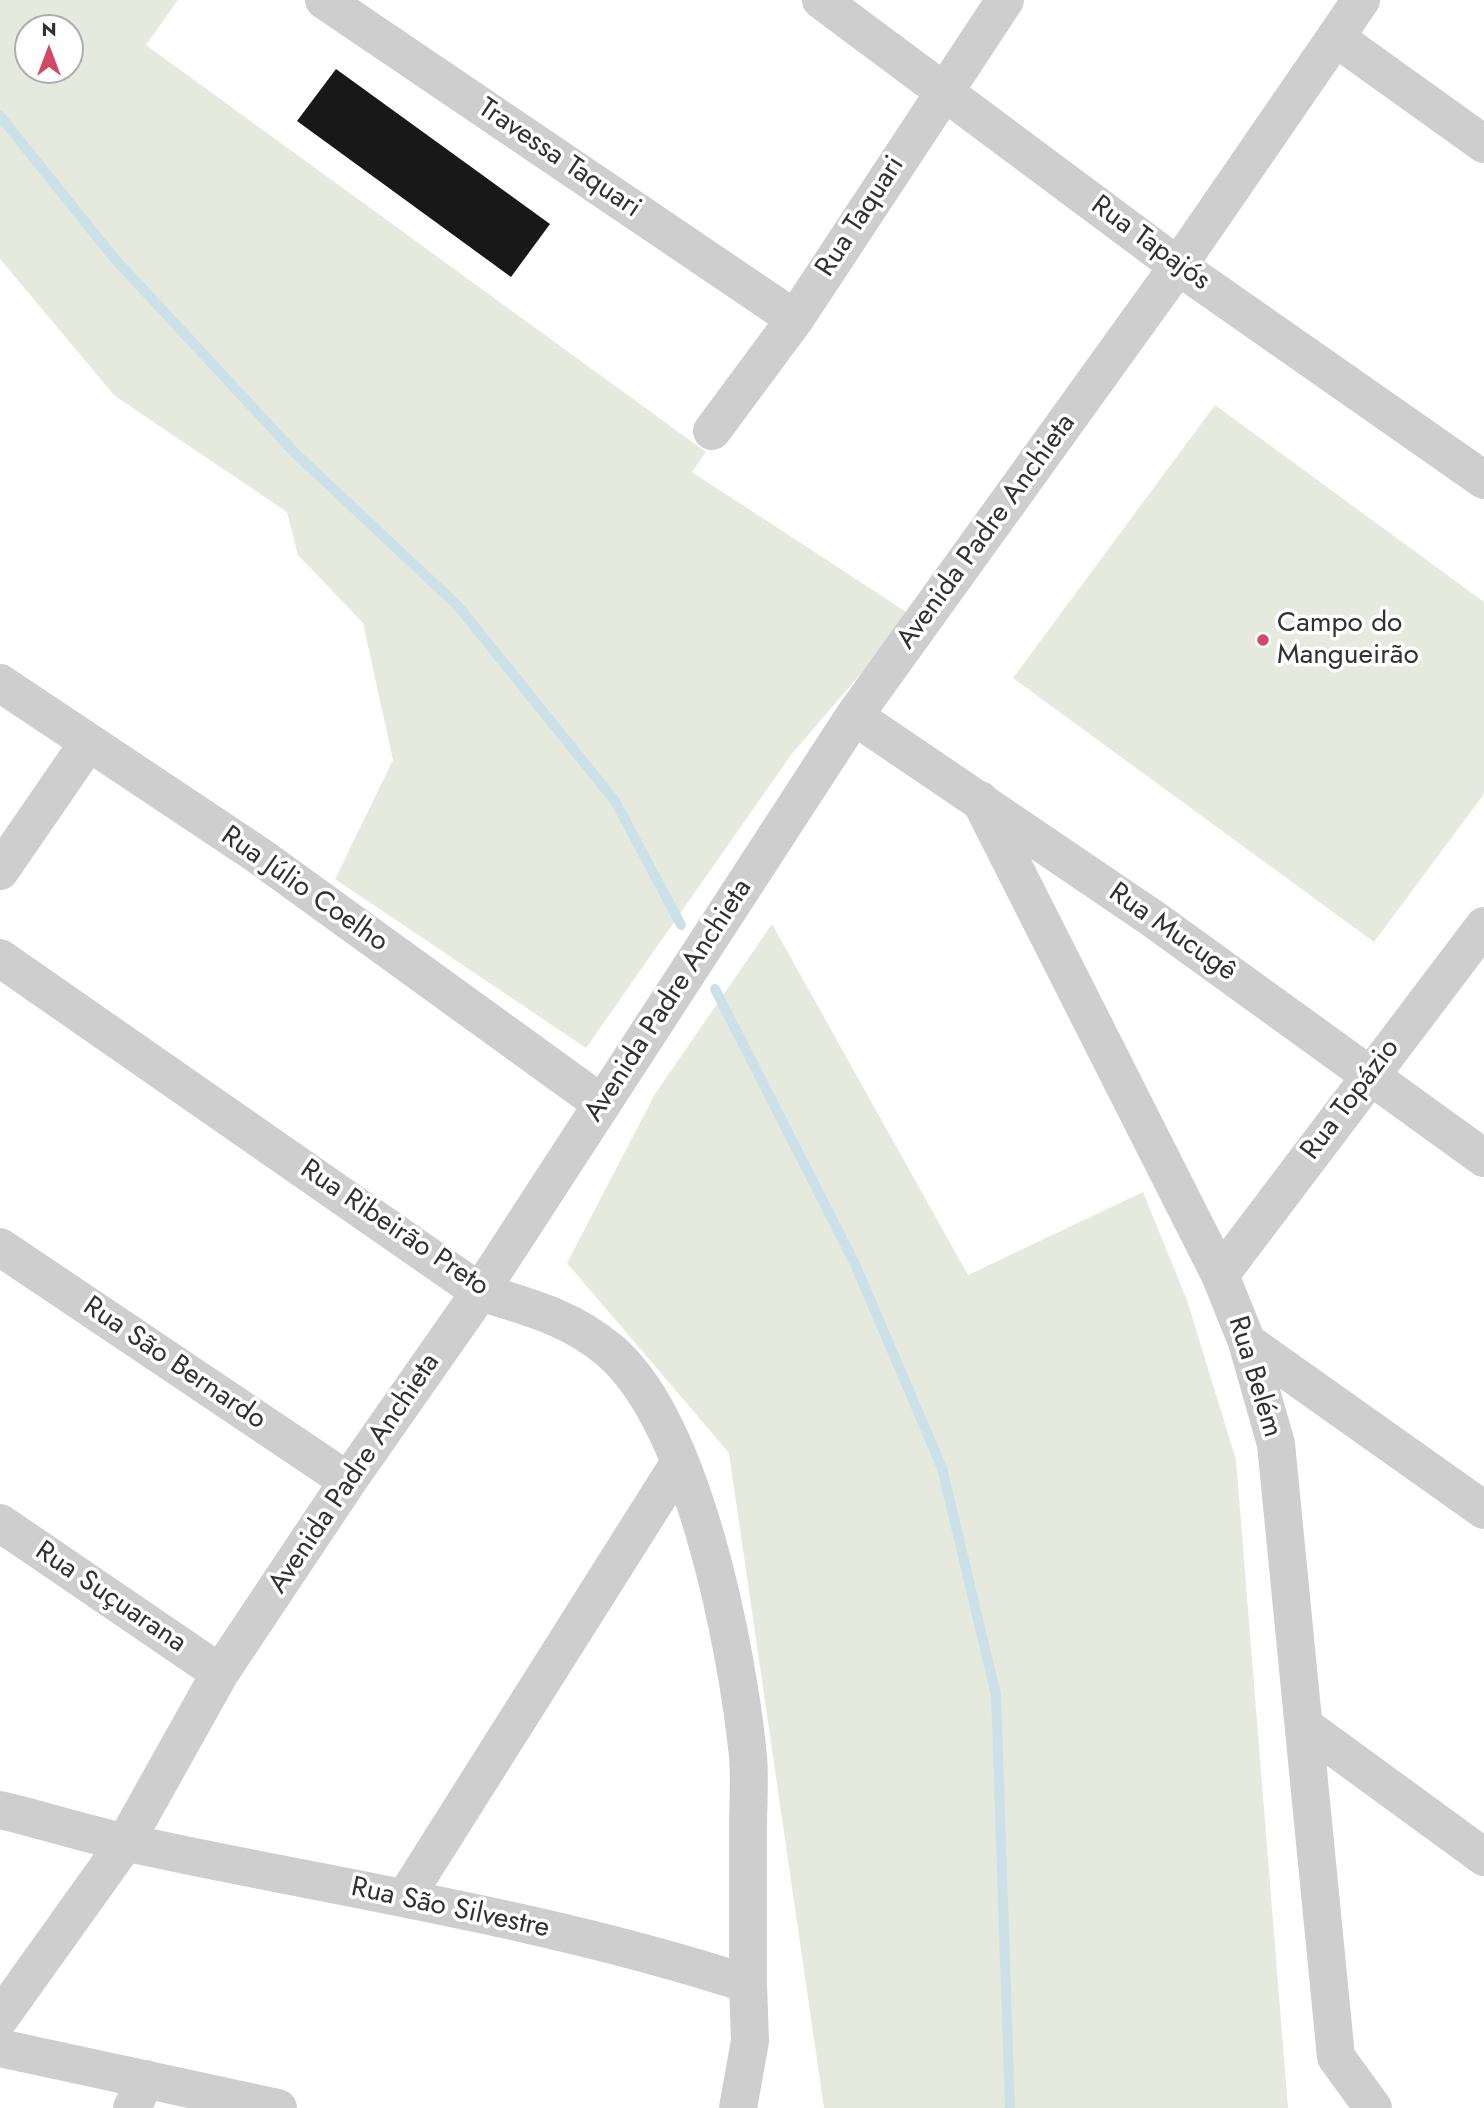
<!DOCTYPE html>
<html>
<head>
<meta charset="utf-8">
<style>
  body { margin:0 }
  #map { position:relative; width:1484px; height:2108px; overflow:hidden; background:#fff; font-family:Jost,sans-serif }
  canvas { display:block }
  .north { position:absolute; left:14px; top:14px; width:70px; height:70px; box-sizing:border-box; background:#fff; border:2px solid #adadad; border-radius:50%; rotate:0deg; font-size:19px; font-weight:700; line-height:28px; text-align:center; color:#313131 }
  .north::after { content:''; display:block; margin:auto; width:24px; height:32px; background:#d24869; clip-path:polygon(50% 0,100% 100%,50% 72%,0 100%) }
</style>
</head>
<body>
<div id="map">
<canvas width="1484" height="2108"></canvas>
<div class="north">N</div>
</div>
<script>
const context = document.querySelector('canvas').getContext('2d');
context.lineJoin = 'round';
function paint(path, color) { context.fillStyle = color; context.fill(path, 'evenodd'); }
function stroke(path, color, width, dash) { context.strokeStyle = color; context.lineWidth = width; context.lineCap = dash ? 'butt' : 'round'; context.setLineDash(dash || []); context.stroke(path); }
function write(font, color, halo, rows, align = 'center') {
  context.font = font + ' Jost,sans-serif'; context.lineWidth = 7; context.setLineDash([]); context.textBaseline = 'middle'; context.strokeStyle = halo; context.fillStyle = color; for (const [text, x, y, turn = 0] of rows) {
    context.save(); context.translate(x, y); context.rotate((+turn || 0) * Math.PI / 180); context.textAlign = isNaN(turn) ? turn : align; if (halo) context.strokeText(text, 0, 0); context.fillText(text, 0, 0); context.restore();
  }
}
paint(new Path2D(`
  M0,0H178L146,45L706,452L692,472L911,615L791,755L586,1048L335,879L393,760L363,623L298,555L287,512L115,396L0,259ZM28,28H70V70H28Z
  M1215,405L1484,602V794L1374,942L1013,678Z
  M772,924L968,1275L1143,1192L1187,1300L1236,1460L1288,2108H824L729,1453L567,1263L655,1094Z`), '#e5e9de');
stroke(new Path2D(`
  M0,116L114,258L295,453L458,606L615,801L681,925
  M715,989L855,1264L942,1468L996,1695L1010,2108`), '#cce1e7', 10);
paint(new Path2D(`
  M336,69L550,224L511,277L297,121Z`), '#181818');
stroke(new Path2D(`
  M324,0L795,319
  M821,0L1178,266L1484,480
  M1336,38L1484,144
  M712,431L795,319L1005,0
  M0,683L258,855L602,1104
  M854,716L1152,918L1484,1158
  M980,800L1220,1275L1247,1342L1276,1444L1336,2057L1373,2108
  M0,871L88,743
  M0,958L480,1292C528,1307 570,1317 609,1350C694,1421 737,1648 748,1756C750,1780 748,1806 748,1830C748,1881 748,1933 748,1984
  M0,1247L348,1481
  M1220,1275L1484,926
  M1247,1342L1484,1510
  M0,1523L220,1673
  M1306,1727L1484,1857
  M0,1810C43,1820 85,1834 128,1843C335,1888 546,1918 748,1984L750,2041L738,2108
  M405,1898L680,1462
  M0,2018L125,1843L220,1673L348,1481L480,1292L854,716L1178,266L1361,0
  M0,2048L278,2108
  M132,2108L146,2079`), '#cecece', 38);
for (const [x, y, r, color] of [
  [1263,640,7,"#d24869"]
]) { const dot = new Path2D(); dot.arc(x, y, r, 0, 2 * Math.PI); context.fillStyle = color; context.fill(dot); stroke(dot, '#fff', 2.5); }
write('28px', '#313131', '#fff', [
  ["Travessa Taquari",559,159,34],
  ["Rua Taquari",861,217,-57],
  ["Rua Tapajós",1150,244,36],
  ["Avenida Padre Anchieta",987,532,-54],
  ["Rua Júlio Coelho",304,890,35],
  ["Rua Mucugê",1172,933,35],
  ["Avenida Padre Anchieta",669,1001,-57],
  ["Rua Topázio",1351,1100,-53],
  ["Rua Ribeirão Preto",394,1229,34],
  ["Rua São Bernardo",174,1364,34],
  ["Rua Belém",1254,1377,73],
  ["Avenida Padre Anchieta",355,1474,-56],
  ["Rua Suçuarana",110,1598,34],
  ["Rua São Silvestre",450,1909,12]
]);
write('28px', '#313131', '#fff', [
  ["Campo do",1277,624],
  ["Mangueirão",1277,656]
], 'left');
</script>
</body>
</html>
